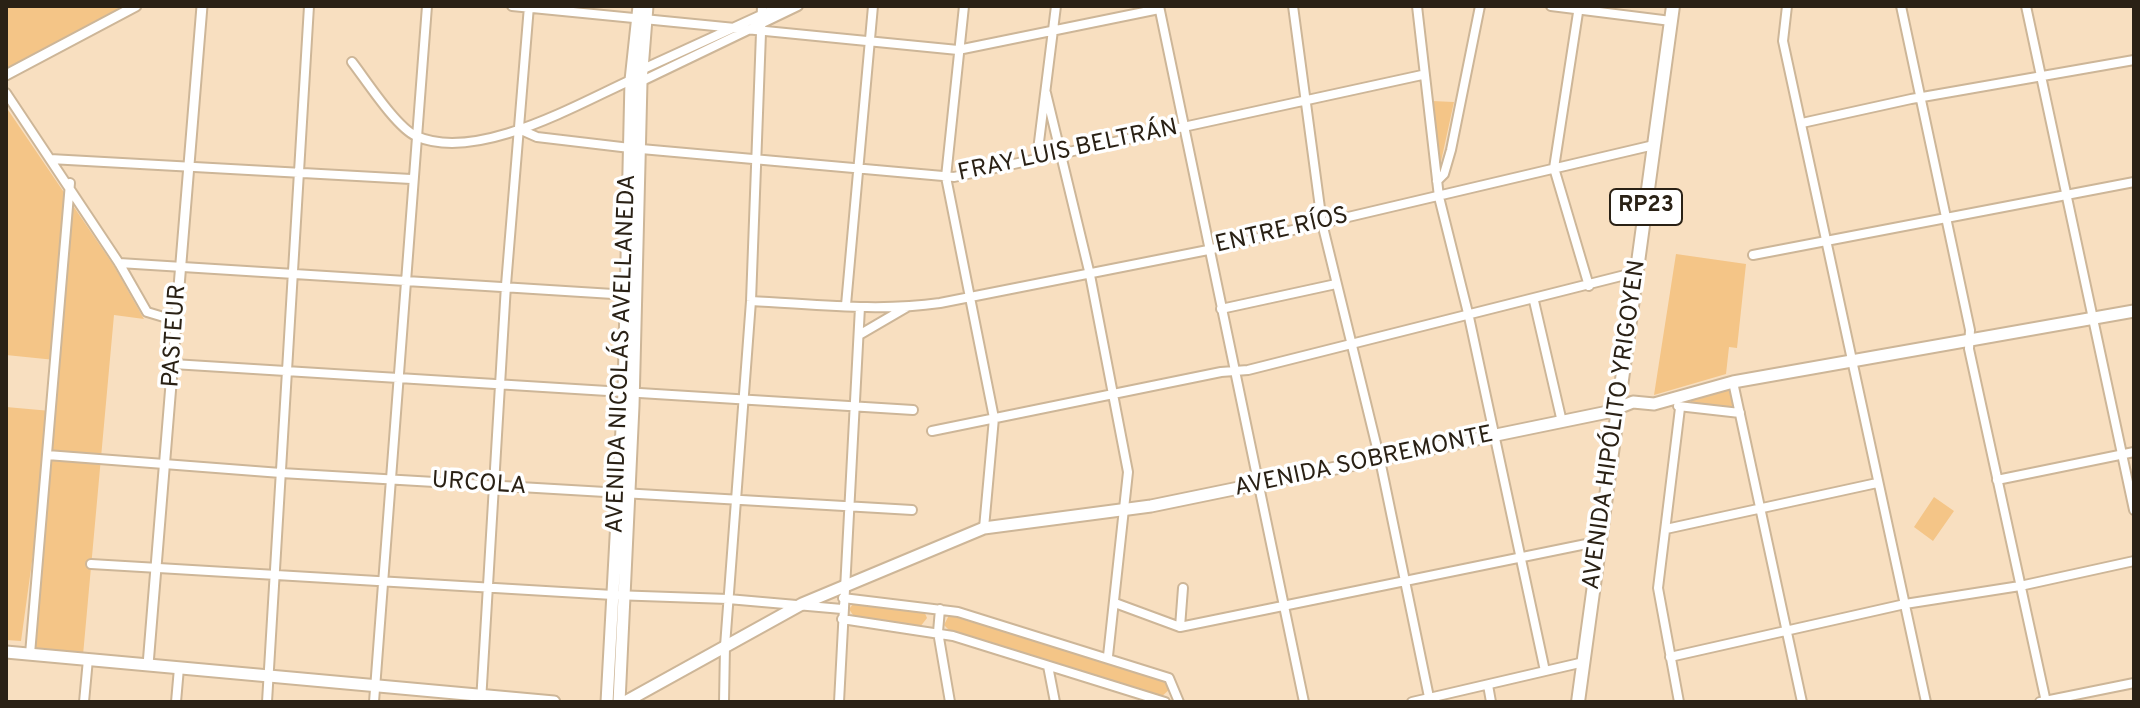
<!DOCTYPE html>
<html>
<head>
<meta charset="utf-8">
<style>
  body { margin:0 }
  #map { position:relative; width:2140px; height:708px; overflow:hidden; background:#f8dfc0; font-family:Overpass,sans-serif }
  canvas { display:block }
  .frame { position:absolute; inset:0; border:8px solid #2a2115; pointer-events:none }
</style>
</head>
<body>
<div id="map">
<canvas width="2140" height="708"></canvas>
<div class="frame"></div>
</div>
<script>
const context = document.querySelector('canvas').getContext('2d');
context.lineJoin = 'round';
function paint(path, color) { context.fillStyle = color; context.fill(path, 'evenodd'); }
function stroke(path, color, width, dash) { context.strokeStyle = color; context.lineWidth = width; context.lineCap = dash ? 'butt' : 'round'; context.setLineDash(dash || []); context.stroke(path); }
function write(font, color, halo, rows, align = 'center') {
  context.font = font + ' Overpass,sans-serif'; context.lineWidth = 7; context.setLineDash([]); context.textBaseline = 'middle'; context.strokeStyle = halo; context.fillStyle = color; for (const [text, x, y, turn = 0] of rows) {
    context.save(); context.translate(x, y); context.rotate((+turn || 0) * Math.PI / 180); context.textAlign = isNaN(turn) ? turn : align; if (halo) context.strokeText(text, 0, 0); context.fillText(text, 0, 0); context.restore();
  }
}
paint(new Path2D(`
  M6,6H124L6,69Z
  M1432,101L1454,102L1440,166Z
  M6,107L114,266L144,319L114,315L83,655L31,650L44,475L21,641L6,640V407L51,411L55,360L6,355Z
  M1676,254L1746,264L1737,348L1729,347L1726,374L1654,395Z
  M1730,389L1734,409L1691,403V400Z
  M1934,497L1954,511L1933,541L1914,527Z
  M854,603L924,611L927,618L920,627L855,618L849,609Z
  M949,615L1166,680L1170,689L1161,697L951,632L944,625Z`), '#f4c587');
const minor = new Path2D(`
  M512,6L958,50L1159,9
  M964,6L946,177L994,418L984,528
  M1159,6L1304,702
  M1293,6L1322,223L1380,460L1430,702
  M1417,6L1439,197L1469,317L1545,671
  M1551,6L1671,21
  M1579,6L1554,168L1589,286
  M1787,6L1783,41L1926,702
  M1901,6L1970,330L1969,349L2046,702
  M2026,6L2134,510
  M352,62C366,80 396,127 416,136C476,163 576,105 631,80L641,70L781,6
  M640,82L798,6
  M6,93L119,263L147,312L177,321
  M1046,93L1090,275L1128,472L1108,656
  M1802,123L1911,99L2134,60
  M519,129L537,137L630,148L954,177L1422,75
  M1037,158L1056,6
  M50,159L411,179
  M1437,181L1444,174L1451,150L1480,6
  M1753,255L2134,182
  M119,263L629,295
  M751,301C814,304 877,312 940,303L1208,250L1654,145
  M1534,301L1562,422
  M846,305L873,6
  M1221,309L1336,284
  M859,335L907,307
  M173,364L913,410
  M1733,382L1802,702
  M1678,406L1740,413
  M932,431L1221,372L1248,370L1637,272
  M47,455L281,473L912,510
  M1997,480L2134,452
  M1666,529L1877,483
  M91,564L613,595L728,599L842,609
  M843,598L958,612L1169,678L1179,702
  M1115,603L1180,627L1601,541
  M940,609L938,632L950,702
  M842,619L953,636L1165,702
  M1180,627L1183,588
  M30,654L70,183
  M1670,657L1905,604L2020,586L2134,561
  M1048,666L1055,702
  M1488,685L1491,702
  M84,702L88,659
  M176,702L179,668
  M267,702L309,6
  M374,702L427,6
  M481,702L506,285L529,6
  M724,702L725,646L751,301L762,6
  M839,702L860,307
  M1412,702L1584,662
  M1679,702L1658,588L1680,408
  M2040,702L2134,683`);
const tertiary = new Path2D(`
  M6,75L136,6
  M148,665L202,6`);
const secondary = new Path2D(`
  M6,652L554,702
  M607,702L624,392L631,80L639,6
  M619,702L633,406L641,82L647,6
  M625,702L802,604L984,528L1151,506L1608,412L1633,402L1654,404L1733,382L2134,311`);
const primary = new Path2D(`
  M1578,702L1673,6`);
stroke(minor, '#cdb698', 12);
stroke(tertiary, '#cdb698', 13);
stroke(secondary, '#cdb698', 15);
stroke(primary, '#cdb698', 16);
stroke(minor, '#fff', 8);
stroke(tertiary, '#fff', 9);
stroke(secondary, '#fff', 11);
stroke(primary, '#fff', 12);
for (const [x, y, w] of [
  [1646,207,72]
]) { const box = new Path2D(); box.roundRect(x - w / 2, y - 18, w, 36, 6); context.fillStyle = '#fff'; context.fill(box); stroke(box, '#2a2115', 2); }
write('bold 22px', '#2a2115', null, [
  ["RP23",1646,207]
]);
write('24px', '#2a2115', '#fff', [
  ["FRAY LUIS BELTRÁN",1068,152,-12],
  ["ENTRE RÍOS",1282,232,-13],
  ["PASTEUR",176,336,-86],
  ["AVENIDA NICOLÁS AVELLANEDA",623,354,-88],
  ["AVENIDA HIPÓLITO YRIGOYEN",1616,425,-82],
  ["AVENIDA SOBREMONTE",1364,463,-12],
  ["URCOLA",479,485,4]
]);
</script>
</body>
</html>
